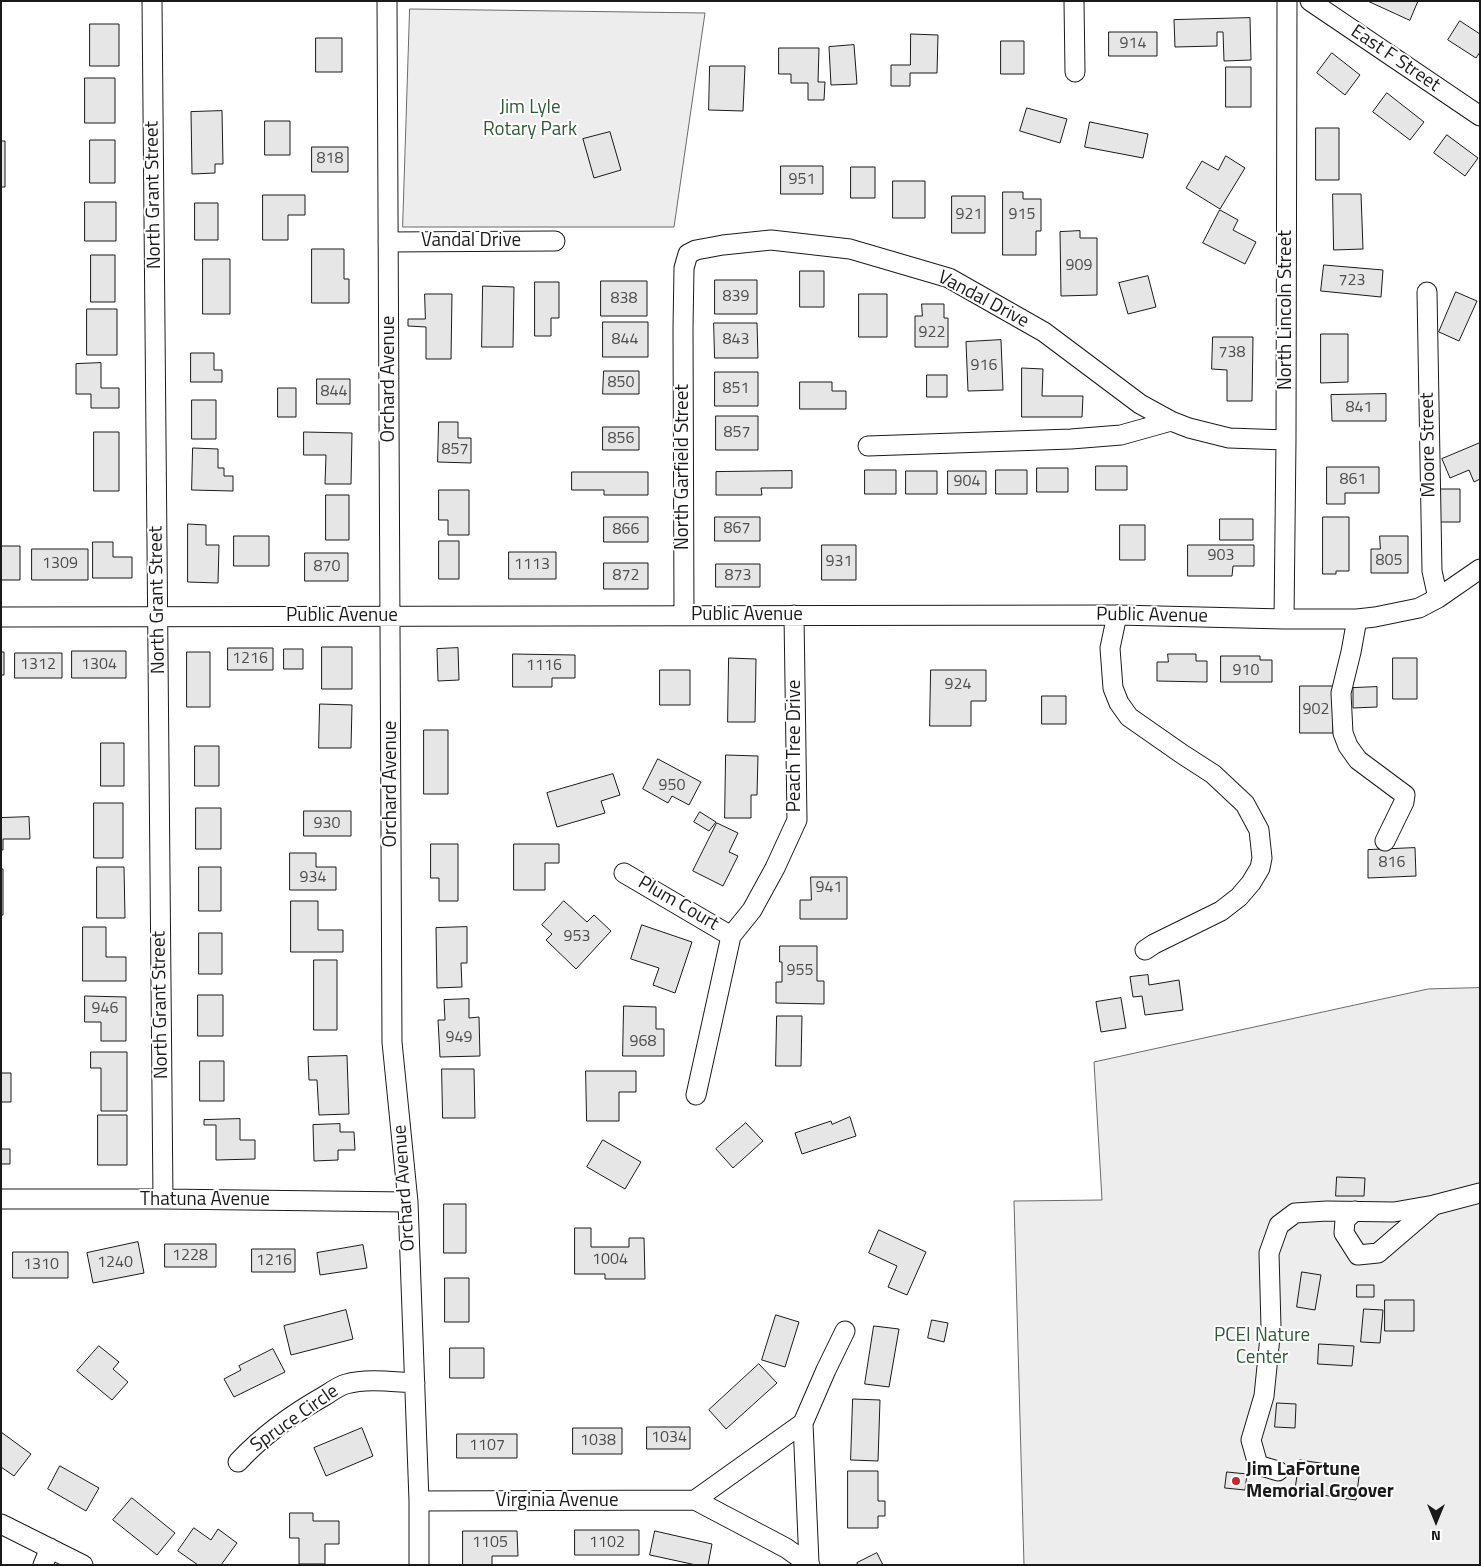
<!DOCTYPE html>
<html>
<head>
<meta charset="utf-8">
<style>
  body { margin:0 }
  #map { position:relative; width:1481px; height:1566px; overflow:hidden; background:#fff; font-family:"Titillium Web",sans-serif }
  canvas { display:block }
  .frame { position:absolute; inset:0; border:2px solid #1a1a1a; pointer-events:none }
  .north { position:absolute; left:1411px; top:1496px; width:50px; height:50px; -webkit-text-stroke:4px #fff; paint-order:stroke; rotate:180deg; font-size:14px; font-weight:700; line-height:20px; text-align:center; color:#1a1a1a }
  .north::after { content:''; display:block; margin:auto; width:18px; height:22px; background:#1a1a1a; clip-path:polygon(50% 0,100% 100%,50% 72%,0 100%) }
</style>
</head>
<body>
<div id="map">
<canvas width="1481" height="1566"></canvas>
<div class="frame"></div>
<div class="north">N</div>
</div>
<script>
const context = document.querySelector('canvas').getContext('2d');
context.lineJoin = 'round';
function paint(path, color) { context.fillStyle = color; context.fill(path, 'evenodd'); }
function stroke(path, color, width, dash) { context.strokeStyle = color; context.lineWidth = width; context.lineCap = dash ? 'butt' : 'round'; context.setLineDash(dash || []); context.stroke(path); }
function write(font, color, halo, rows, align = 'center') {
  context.font = font + ' "Titillium Web",sans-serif'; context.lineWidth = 4; context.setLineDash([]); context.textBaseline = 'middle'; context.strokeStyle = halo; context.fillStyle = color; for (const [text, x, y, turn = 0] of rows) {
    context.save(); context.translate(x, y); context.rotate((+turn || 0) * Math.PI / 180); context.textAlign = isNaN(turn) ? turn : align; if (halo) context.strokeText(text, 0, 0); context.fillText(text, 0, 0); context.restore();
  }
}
const green = new Path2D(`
  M410,9L705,13L674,227H403Z
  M1480,988V1565H1024L1014,1201L1102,1200L1094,1062L1428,989Z`);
paint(green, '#ededed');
stroke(green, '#6a6a6a', 1);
const building = new Path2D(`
  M1368,1H1418L1410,20Z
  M1250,18L1251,60L1224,61L1223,32H1217V46L1175,47L1174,20Z
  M1460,21L1480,34V52L1476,58L1448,40Z
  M90,24H119V66H90Z
  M1109,32H1157V56H1109Z
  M911,34L938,35L937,73H910V86H891V65H910Z
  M316,38H342V72H316Z
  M1001,41H1024V74H1001Z
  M854,45L857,84L831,85L829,47Z
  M779,48H819L818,82H825L824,100H808V83H791V74H779Z
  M1332,53L1360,75L1345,95L1317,73Z
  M710,66H745L743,111L709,110Z
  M1226,67H1251V107H1226Z
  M85,78H115V123H85Z
  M1387,93L1424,122L1410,140L1373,112Z
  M1027,108L1067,119L1060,143L1020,131Z
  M222,111L223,164H215V173L192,174L191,112Z
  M265,121H290V155H265Z
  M1090,122L1148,134L1143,158L1085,147Z
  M1316,128H1339V180H1316Z
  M610,132L621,170L594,178L583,139Z
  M1447,135L1478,158L1465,176L1434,153Z
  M90,140H115V183H90Z
  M1,141H5V187H1Z
  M312,147H348V172H312Z
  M1226,156L1245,168L1220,209L1186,188L1202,161L1218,170Z
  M781,166H823V194H781Z
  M851,167H875V198H851Z
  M893,181H925V218H893Z
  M1003,192H1023V199H1041V231H1036V255H1003Z
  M1333,194H1361L1363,249L1334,250Z
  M263,195H305V215H288V240H263Z
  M952,196H985V233H952Z
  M85,202H116V241H85Z
  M195,203H218V240H195Z
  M1220,210L1238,220L1233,230L1256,242L1245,264L1203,243Z
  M1080,231V238H1097V295L1061,296L1060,232Z
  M312,249H344V279H349V303H312Z
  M91,255H115V302H91Z
  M203,259H230V314H203Z
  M1324,265L1383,270L1381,297L1321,291Z
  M800,271H824V307H800Z
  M1148,276L1156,307L1128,314L1119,283Z
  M715,280H757V314H715Z
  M601,281H647V316H601Z
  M535,282H559V318H551V336H535Z
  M483,286L514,287L513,347H482Z
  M1456,292L1477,301L1459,341L1439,332Z
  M425,294H452L451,359H426V327L408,326V319H425Z
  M859,294H887V337H859Z
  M922,304H944V318H948V347H915V316H922Z
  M87,309H117V355H87Z
  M603,322H648V357H603Z
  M714,323H757L758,358H715Z
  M1321,334H1348V382L1321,383Z
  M1213,337H1253L1252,401H1227V370L1212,369Z
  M1001,340L1003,390L968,391L966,342Z
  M191,353H214V370H222V382H191Z
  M101,363V388H119V408H91V394H76V364Z
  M1022,368L1043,369L1042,396H1083L1082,417H1022Z
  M604,371H639V394H603Z
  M715,372H758V406H715Z
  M927,375H947V397H927Z
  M317,379H350V404H317Z
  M800,382H832V391H846V409H800Z
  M278,388H296V417H278Z
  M1386,394V421H1332L1331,395Z
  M192,400H216V439H192Z
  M716,416H758V450H716Z
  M439,422H458V438H471V463L438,462Z
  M603,427H639V450H603Z
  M94,432H119V491H94Z
  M304,432L352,433L351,484H325L326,455H304Z
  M1480,443V479L1474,482L1469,470L1450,478L1442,459Z
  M193,448L218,449V468H224V476H233V491L192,490Z
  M1096,466H1127V490H1096Z
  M1327,467H1379V493H1345V504H1327Z
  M1037,468H1068V492H1037Z
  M865,470H896V494H865Z
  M996,470H1027V494H996Z
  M792,471V488H761L762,495H716V472Z
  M906,471H937V494H906Z
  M948,471H986V494H948Z
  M572,472H648V495H604V490H572Z
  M1436,489H1460V522H1436Z
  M439,490H469V535H448V520H439Z
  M326,495H349V540H326Z
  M604,517H648V542H604Z
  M715,517H760V541H715Z
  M1323,517H1349V571H1336V574H1323Z
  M1220,519H1253V540H1220Z
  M188,524L206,525V545H219L218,583L188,582Z
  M1120,525H1145V560H1120Z
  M234,536H269V566H234Z
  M1380,536H1408V573H1371V549H1380Z
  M439,541H459V579H439Z
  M93,542H113V557H132V578H93Z
  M822,545H856V580H822Z
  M1188,545H1254V566H1233L1232,576H1188Z
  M1,546H20V580H1Z
  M32,549H88V580H32Z
  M509,552H556V579H509Z
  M305,553H348V581H305Z
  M604,563H648V589H604Z
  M716,564H760V587H716Z
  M322,647H352V689H322Z
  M228,648H273V670H228Z
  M458,648L459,680L438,681L437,649Z
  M284,649H303V669H284Z
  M72,651H126V678H72Z
  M1,652H4V675H1Z
  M187,652H210V707H187Z
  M15,653H62V678H15Z
  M513,654L575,655V678H552V687H513Z
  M1168,654H1196V661H1207V682L1157,681V662H1168Z
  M1221,656H1260V660H1272V682H1221Z
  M729,658L756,659L755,722H728Z
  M1393,658H1417V699H1393Z
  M660,670H690V705H660Z
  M931,670H986V701H971V726H930Z
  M1300,686H1333V733H1300Z
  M1377,687V707L1353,708V688Z
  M1042,696H1066V724H1042Z
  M320,704L352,705L351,748H319Z
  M424,730H448V794H424Z
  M101,743H124V786H101Z
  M195,746H219V786H195Z
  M726,755L758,756L757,795H751V818H725Z
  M658,759L701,782L689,805L672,796L668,803L643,789Z
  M613,774L620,795L601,801L605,813L557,827L547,793Z
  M94,803H123V858H94Z
  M196,808H221V849H196Z
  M304,811H351V836H304Z
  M700,812L716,822L709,831L694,822Z
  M29,817L30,839H3V850H1V818Z
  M717,823L738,833L729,852L738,856L723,886L693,871Z
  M431,844H458V901H439V878H431Z
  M514,844H559V863H545V890H514Z
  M1415,848L1416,876L1368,878V850Z
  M290,853H316V867H336V890H290Z
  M97,867H124L125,918H97Z
  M199,867H221V911H199Z
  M1,869H3V915H1Z
  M811,877H847V919H800V900H811Z
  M291,901H318V930H343V952H291Z
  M564,901L587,922L594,915L611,931L576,969L546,940L552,934L542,925Z
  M642,925L692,942L675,993L653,985L659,968L631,959Z
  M83,927H106V957H126V981H83Z
  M467,927V963H461L462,987L437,988L436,928Z
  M199,933H222V974H199Z
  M780,946H817V981H824V1004L776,1003V982H782V962H780Z
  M314,960H337V1030H314Z
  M1148,975L1149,985L1179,980L1183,1010L1145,1015L1142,996L1133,997L1130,977Z
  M198,995H223V1036H198Z
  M85,996L126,997V1041H101V1022H85Z
  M1121,998L1126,1028L1101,1032L1096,1002Z
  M469,999V1018L479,1017L480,1056L440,1057L438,1020H445L444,1000Z
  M624,1006L656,1007V1029H664V1056H623Z
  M777,1016H802L801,1066H776Z
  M91,1052H127V1111H101V1068H91Z
  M347,1056L349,1114L319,1115L317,1080H309L308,1057Z
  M200,1061H224V1101H200Z
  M442,1069H474L475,1118H443Z
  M586,1071H636V1092H619V1121H587Z
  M1,1073H11V1102H1Z
  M98,1115H127V1165H98Z
  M850,1117L856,1136L802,1154L795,1133L831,1121L832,1124Z
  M240,1119V1140H255V1159L216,1160V1125H204V1120Z
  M746,1123L763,1141L733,1168L716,1149Z
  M340,1124V1132H354L355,1150H338V1160L314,1161L313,1125Z
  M603,1140L641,1162L625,1189L587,1167Z
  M1,1149H10V1164H1Z
  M1337,1177L1365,1178L1364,1196H1336Z
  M444,1204H466V1253H444Z
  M575,1228H591V1247H629V1238H644L645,1279H605V1274H575Z
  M879,1230L926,1252L907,1295L888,1287L897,1266L869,1253Z
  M138,1242L144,1273L93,1283L87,1253Z
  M165,1244H216V1267H165Z
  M363,1245L367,1268L320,1275L317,1253Z
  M252,1249H295V1272H252Z
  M13,1252H68V1278H13Z
  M1302,1272L1321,1275L1315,1310L1297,1307Z
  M445,1278H469V1322H445Z
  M1357,1285H1374V1297H1357Z
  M1385,1300H1414V1331H1385Z
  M1364,1309L1383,1310L1380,1343L1361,1342Z
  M346,1310L353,1339L291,1355L284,1326Z
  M776,1315L799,1322L785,1367L762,1360Z
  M932,1320L948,1323L944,1342L928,1338Z
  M874,1326L899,1329L889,1387L865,1384Z
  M1319,1344L1354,1346L1352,1366L1318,1364Z
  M99,1346L119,1362L113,1369L128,1382L112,1400L77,1371Z
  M450,1348H484V1378H450Z
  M273,1349L285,1372L234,1397L224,1379L241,1370L239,1366Z
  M759,1364L777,1383L726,1429L709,1410Z
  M853,1399L880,1400L878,1461L851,1460Z
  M1277,1403L1296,1404L1295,1428L1275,1427Z
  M647,1427H690V1449H647Z
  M362,1428L373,1456L326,1476L314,1448Z
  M573,1428H622V1454H573Z
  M1,1432L31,1454L14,1476L1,1467Z
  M457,1434H517V1458H457Z
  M1300,1460L1360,1469L1356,1500L1295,1491Z
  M60,1466L99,1488L86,1511L48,1489Z
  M848,1471H878V1501H885V1516H878V1528H848Z
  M1227,1472L1247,1474L1245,1490L1225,1488Z
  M132,1498L175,1533L157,1555L113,1520Z
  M290,1513H313V1521H339V1544H325V1564H299V1538H290Z
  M194,1528L211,1540L218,1529L237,1543L221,1565H198L178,1551Z
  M575,1530H639V1555H575Z
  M463,1531H517L518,1556H492V1565H463Z
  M655,1531L712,1544L708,1565H696L650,1555Z
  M877,1553L883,1565H858L857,1563Z`);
paint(building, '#e6e6e6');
stroke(building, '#1a1a1a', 1);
const minor = new Path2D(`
  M152,1L163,1199
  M387,1L392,1042L408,1202L419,1501V1565
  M1074,1L1075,72
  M1310,1L1480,116
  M388,242L555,241
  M1427,292L1432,571L1438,598
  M868,446L1071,439L1121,435L1171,421
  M684,615L683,328L684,268L688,254L696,250L723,245L771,240L850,249L949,278L1044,332L1140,404L1171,421L1189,428L1229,438L1286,440
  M1117,615L1110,648L1113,688L1119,703L1129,717L1182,754L1213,774L1245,804L1259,830L1262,858L1260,868L1251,883L1239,897L1221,911L1154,944L1145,950
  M1,617L1117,615L1284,619H1357L1375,617L1419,608L1438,598L1480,569
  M1284,619L1286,440L1287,1
  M1357,619L1351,652L1341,693L1343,733L1348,746L1358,760L1405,795L1404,802L1385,841
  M624,873L731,936
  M696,1095L731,936L752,910L775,868L797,820L794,615
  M1,1199H163L408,1202
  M1355,1211L1345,1220L1344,1233L1358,1255L1378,1253L1434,1205
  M803,1423L809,1563
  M238,1462C263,1435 294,1413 326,1395C332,1391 339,1386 346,1384C368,1378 393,1382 415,1383
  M1278,1471L1258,1465L1251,1440L1264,1396L1271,1327L1269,1253L1279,1225L1295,1213L1327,1211L1394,1212L1434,1205L1480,1193
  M695,1500L803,1423L826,1370L845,1331
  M419,1501L695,1500L786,1548L810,1565
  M1,1524L83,1565
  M43,1565L50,1548`);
stroke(minor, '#1a1a1a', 21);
stroke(minor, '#fff', 19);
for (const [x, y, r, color] of [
  [1236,1481,5,"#c62828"]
]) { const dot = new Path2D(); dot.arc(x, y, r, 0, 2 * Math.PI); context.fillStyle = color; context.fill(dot); stroke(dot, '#fff', 2); }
write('16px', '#4d4d4d', null, [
  ["914",1133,44],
  ["818",330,159],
  ["951",802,180],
  ["921",969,215],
  ["915",1022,215],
  ["909",1079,266],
  ["723",1352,281],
  ["839",736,297],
  ["838",624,299],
  ["922",932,333],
  ["844",625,340],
  ["843",736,340],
  ["738",1232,353],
  ["916",984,366],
  ["850",621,383],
  ["851",736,389],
  ["844",334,392],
  ["841",1359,408],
  ["857",737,433],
  ["856",621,439],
  ["857",455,450],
  ["861",1353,480],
  ["904",967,482],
  ["867",737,529],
  ["866",626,530],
  ["903",1221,556],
  ["805",1389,561],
  ["931",839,562],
  ["1309",60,564],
  ["1113",532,565],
  ["870",327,567],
  ["872",626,576],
  ["873",738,576],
  ["1216",250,659],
  ["1312",38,665],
  ["1304",99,665],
  ["1116",544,666],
  ["910",1246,671],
  ["924",958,685],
  ["902",1316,710],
  ["950",672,786],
  ["930",327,824],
  ["816",1392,863],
  ["934",313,878],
  ["941",829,888],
  ["953",577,937],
  ["955",800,971],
  ["946",105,1009],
  ["949",459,1038],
  ["968",643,1042],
  ["1228",190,1256],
  ["1004",610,1260],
  ["1216",274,1261],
  ["1240",115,1263],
  ["1310",41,1265],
  ["1034",669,1438],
  ["1038",598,1441],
  ["1107",487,1446],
  ["1105",490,1543],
  ["1102",607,1543]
]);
write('19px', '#1a1a1a', '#fff', [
  ["East F Street",1395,59,34],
  ["North Grant Street",154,195,-91],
  ["Vandal Drive",471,241],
  ["Vandal Drive",983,300,28],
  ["North Lincoln Street",1286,310,-90],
  ["Orchard Avenue",389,379,-90],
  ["Moore Street",1429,445,-91],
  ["North Garfield Street",683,467,-90],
  ["North Grant Street",158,600,-91],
  ["Public Avenue",747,615],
  ["Public Avenue",342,616],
  ["Public Avenue",1152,616,1],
  ["Peach Tree Drive",795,746,-90],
  ["Orchard Avenue",391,784,-90],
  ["Plum Court",678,904,30],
  ["North Grant Street",161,1005,-91],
  ["Orchard Avenue",405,1188,-94],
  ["Thatuna Avenue",205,1200],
  ["Spruce Circle",295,1419,-35],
  ["Virginia Avenue",557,1501]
]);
write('19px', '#2b5a34', '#fff', [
  ["Jim Lyle",530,108],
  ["Rotary Park",530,130],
  ["PCEI Nature",1262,1336],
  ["Center",1262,1358]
]);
write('bold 19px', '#1a1a1a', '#fff', [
  ["Jim LaFortune",1246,1470],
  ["Memorial Groover",1246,1492]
], 'left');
</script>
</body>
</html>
